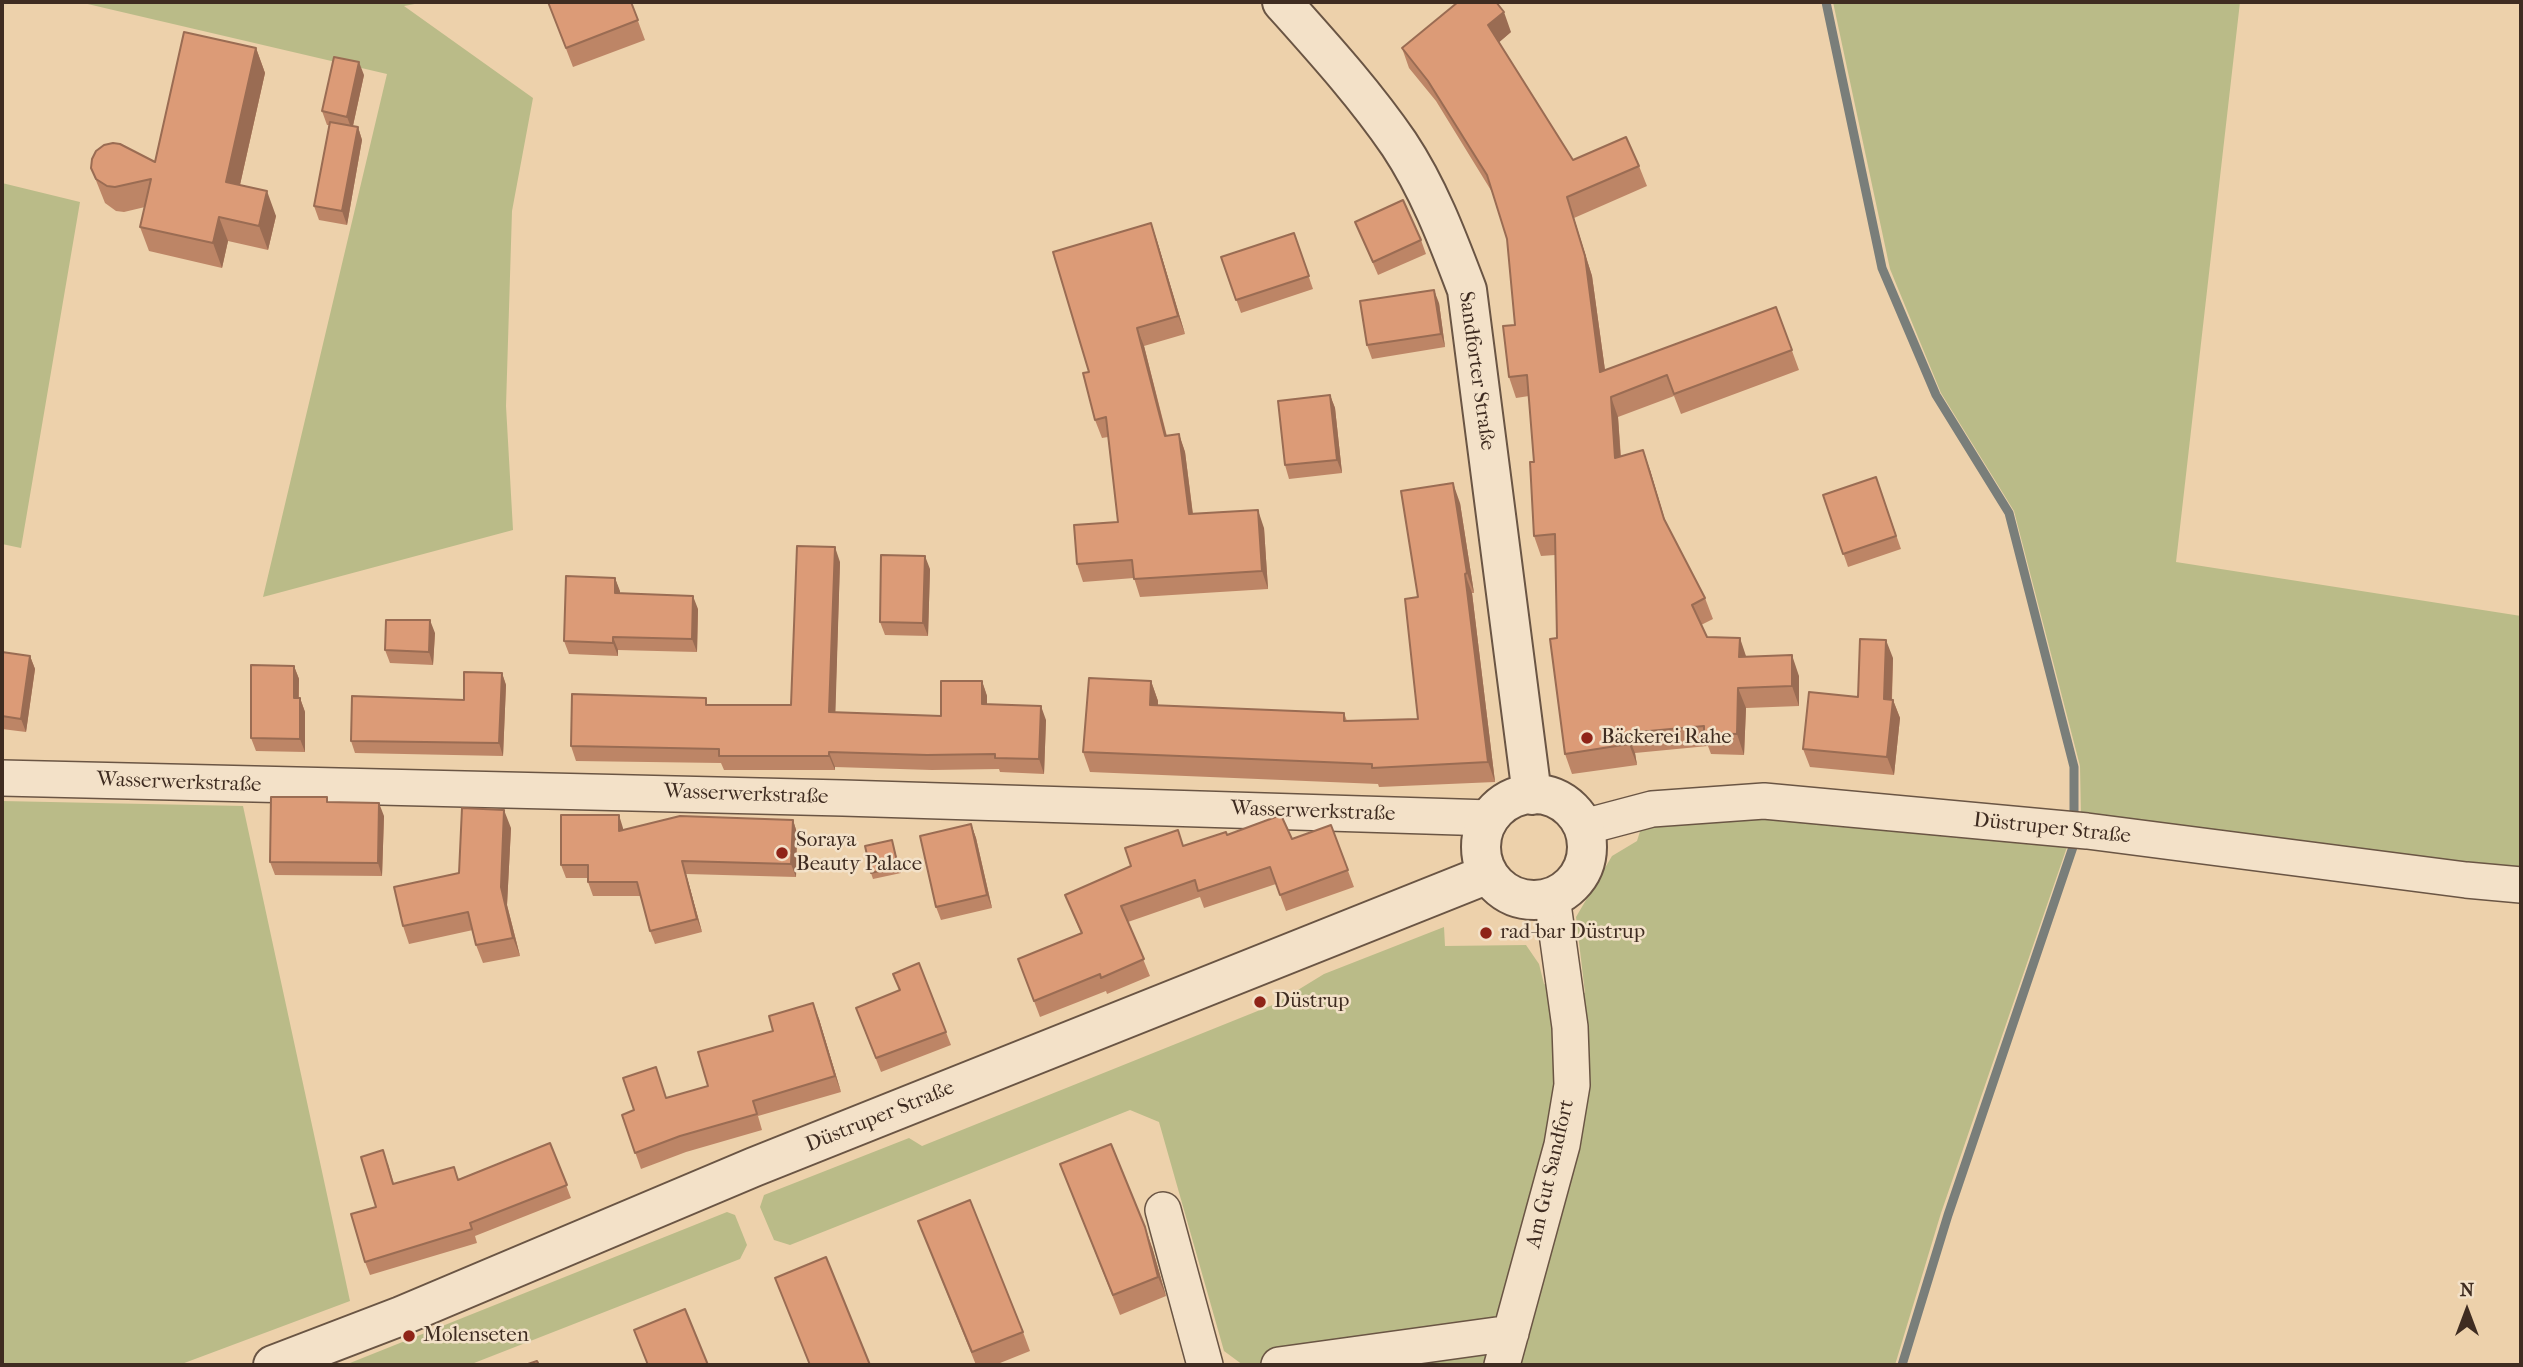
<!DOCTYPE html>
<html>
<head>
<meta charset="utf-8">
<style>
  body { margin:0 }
  #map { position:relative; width:2523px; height:1367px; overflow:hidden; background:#edd1ab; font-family:"IM FELL French Canon",serif }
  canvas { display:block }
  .frame { position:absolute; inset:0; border:4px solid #3f2c21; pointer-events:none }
  .north { position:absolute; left:2432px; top:1276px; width:70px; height:70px; -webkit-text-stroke:5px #f3e1c8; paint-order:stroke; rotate:0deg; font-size:19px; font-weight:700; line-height:28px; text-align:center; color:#3f2c21 }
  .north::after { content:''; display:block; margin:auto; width:24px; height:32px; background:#3f2c21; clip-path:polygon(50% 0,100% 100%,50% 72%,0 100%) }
</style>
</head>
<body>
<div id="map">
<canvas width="2523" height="1367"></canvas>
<div class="frame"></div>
<div class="north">N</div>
</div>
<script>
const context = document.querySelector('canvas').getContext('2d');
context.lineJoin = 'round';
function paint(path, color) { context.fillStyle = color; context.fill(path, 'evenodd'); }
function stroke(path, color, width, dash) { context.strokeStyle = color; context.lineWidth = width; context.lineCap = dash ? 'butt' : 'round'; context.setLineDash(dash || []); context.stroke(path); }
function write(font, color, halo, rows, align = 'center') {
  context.font = font + ' "IM FELL French Canon",serif'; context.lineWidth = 5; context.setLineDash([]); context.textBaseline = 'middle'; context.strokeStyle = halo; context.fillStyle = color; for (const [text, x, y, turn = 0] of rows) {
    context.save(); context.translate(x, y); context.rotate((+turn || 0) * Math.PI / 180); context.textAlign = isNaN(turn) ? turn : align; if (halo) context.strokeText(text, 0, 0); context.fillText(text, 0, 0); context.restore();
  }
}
paint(new Path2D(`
  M79,2H425L404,6L533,98L512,211L506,406L513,530L263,597L387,74Z
  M1833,2H2240L2176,562L2521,616V869L2081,817L2080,766L2014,511L1941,393L1890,269Z
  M2,183L80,202L21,548L2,544Z
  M2,801L243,806L350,1301L179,1365H2Z
  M1765,816L2067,847L1941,1213L1895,1365H1243L1224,1351L1159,1122L1130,1110L790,1245L774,1240L760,1207L764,1195L909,1138L922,1146L1275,1004L1324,974L1444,927L1445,946L1526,945L1539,964L1544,984L1585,993L1576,917L1612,856L1637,841L1642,825Z
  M727,1212L735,1215L747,1245L740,1259L469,1365H345Z`), '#babb88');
stroke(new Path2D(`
  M1826,2L1882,268L1936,395L2009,513L2074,767V824
  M1902,1365L1948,1215L2073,847V838`), '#797e7a', 9);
const minor = new Path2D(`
  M2,778L843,798L1491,818
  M1584,827L1652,809L1764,801L2087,831L2466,880L2521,885
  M1163,1210L1205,1365
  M1279,1365L1511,1333
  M1502,1365L1562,1145L1572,1085L1570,1027L1552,897`);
const tertiary = new Path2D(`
  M1282,2C1323,48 1364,93 1399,144C1429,189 1448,240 1467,290L1532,795
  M1481 847a53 53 0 1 1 106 0a53 53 0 1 1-106 0Z
  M273,1365L401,1316L754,1167L1488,874`);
stroke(minor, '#6a5544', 38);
stroke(tertiary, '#6a5544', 42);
stroke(minor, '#f3e1c8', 35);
stroke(tertiary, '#f3e1c8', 38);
paint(new Path2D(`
  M548,2H631L645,40L573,67Z
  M1511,32L1499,42L1573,160L1639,166L1647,186L1574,218L1592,276L1605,370L1776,307L1799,370L1681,414L1674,396L1618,417L1621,457L1650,470L1666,525L1705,598L1713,619L1701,625L1707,637L1747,657L1799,676V706L1746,708L1744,755L1711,754L1708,746L1635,753L1637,765L1572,774L1565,754L1557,638L1555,555L1541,556L1534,536V462L1529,396L1516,398L1509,377L1515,325L1507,239L1492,192L1436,101L1409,68L1402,48Z
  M256,48L265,73L240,185L276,216L268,250L228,241L222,268L149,251L140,227L145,207L124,212L116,211L105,203L91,168L155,162Z
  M364,75L353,126L358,127L362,140L347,225L319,220L314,206L329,125H327L322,111Z
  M1355,222L1421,240L1426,254L1378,275Z
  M1151,223L1157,241L1185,334L1144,346L1167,436L1179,434L1185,452L1193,514L1264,528L1268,589L1140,597L1134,578L1083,582L1077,564L1118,522L1108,437L1102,438L1095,420L1089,372Z
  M1294,233L1313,289L1241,313L1221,257Z
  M1439,303L1445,347L1372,359L1367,345Z
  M1330,395L1335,408L1342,473L1289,479L1285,465Z
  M1876,477L1901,549L1848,567L1823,495Z
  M1460,503L1474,593H1472L1495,782L1379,787L1378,784L1090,772L1083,752L1151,681L1158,701V705L1344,713L1347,721L1418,719V597Z
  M840,562L835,712L941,716L982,681L987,696V704L1046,720L1044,774L1000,772L999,769L932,770L835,767V770H724L721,763L576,761L571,746L709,705H791Z
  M930,569L928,636L885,635L880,622Z
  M615,578L620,593L698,609L697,652L618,650V656L569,654L564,641Z
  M435,633L433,665L390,663L385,650Z
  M2,652L30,656L35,669L26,732L2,729Z
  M1893,658L1892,700H1893L1900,718L1894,775L1810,767L1803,749L1858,697Z
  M294,666L299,679V698H300L305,712V752L256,751L251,738Z
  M502,673L506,685L503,756L355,753L351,741L464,700Z
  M329,802L384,816L382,876L275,875L270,862Z
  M793,820L797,833L796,877L686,874L702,932L655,944L650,931L641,896H593L588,882V878H566L561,865L623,828V830Z
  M971,824L976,838L992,908L941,920L936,907Z
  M1331,825L1354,887L1286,911L1276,884L1204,908L1200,897L1128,922L1150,976L1107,994L1106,991L1040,1017L1024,975L1081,933L1065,895L1184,846L1227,835L1292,839Z
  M511,828L507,905L520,956L483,963L476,945L473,930L409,944L403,926L459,873Z
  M892,840L901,873L873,879L871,873Z
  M919,963L951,1045L881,1072L856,1008L900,991Z
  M819,1019L841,1092L758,1116L762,1130L686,1152L641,1169L622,1115L708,1086Z
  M550,1143L571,1198L475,1236L477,1243L370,1275L365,1262L376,1207L388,1164L394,1184L459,1179Z
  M1060,1164L1152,1247L1166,1296L1120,1315Z
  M918,1221L1023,1332L1030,1351L995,1365H976Z`), '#bd8566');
paint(new Path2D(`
  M1504,12L1511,32L1496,45L1488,25Z
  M256,48L265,73L235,207L226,182Z
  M359,62L364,75L352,130L347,117Z
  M358,127L362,140L347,225L342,211Z
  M267,191L276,216L268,250L259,226Z
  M1567,197L1592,276L1608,392L1600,372Z
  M219,217L228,241L222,268L213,243Z
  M1151,223L1157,241L1185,334L1178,316Z
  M1434,290L1439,303L1445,347L1441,334Z
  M1137,328L1144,346L1171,454L1165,436Z
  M1330,395L1335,408L1342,473L1337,460Z
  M1611,397L1618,417L1622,479L1615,458Z
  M1179,434L1185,452L1195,532L1189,514Z
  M1643,450L1650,470L1671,540L1664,519Z
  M1453,483L1460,503L1474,593L1467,573Z
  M1258,510L1264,528L1268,589L1262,571Z
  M835,547L840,562L835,726L829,712Z
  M925,556L930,569L928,636L923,623Z
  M1465,574L1472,593L1495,782L1488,762Z
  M615,578L620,591V606L615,593Z
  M693,596L698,609L697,652L692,639Z
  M430,620L435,633L433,665L429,652Z
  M613,637L618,650V656L613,643Z
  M1740,638L1747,659L1739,657Z
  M1886,640L1893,658L1891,717L1884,699Z
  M1792,655L1799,676V706L1792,686Z
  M30,656L35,669L26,732L21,719Z
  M294,666L299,679L298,712L294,698Z
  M502,673L506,685L503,756L499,743Z
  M982,681L987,696V719L982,704Z
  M1151,681L1158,701L1157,724L1150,705Z
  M1738,688L1746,708L1744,755L1737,734Z
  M300,698L305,712V752L300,739Z
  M1893,700L1900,718L1894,775L1887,757Z
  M1041,706L1046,720L1044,774L1039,759Z
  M1627,733L1635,753L1637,765L1629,744Z
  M829,752L835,767V770L829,756Z
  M379,803L384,816L382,876L378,863Z
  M504,810L511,828L507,905L520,956L513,938L501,887Z
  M619,815L623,828V844L619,831Z
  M793,820L797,833L796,877L791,864Z
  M971,824L976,838L992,908L987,895Z
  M682,861L686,874L702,932L697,919Z
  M813,1003L819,1019L841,1092L835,1076Z
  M1145,1227L1152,1247L1166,1296L1158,1277Z`), '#9a6c53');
const building = new Path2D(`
  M548,2H631L638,20L566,48Z
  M1458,2H1496L1504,12L1488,25L1573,160L1626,137L1639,166L1567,197L1585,256L1600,372L1776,307L1792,350L1674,394L1667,375L1611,397L1615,458L1643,450L1664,519L1705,598L1692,605L1707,637L1740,638L1739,657L1792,655V686L1738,688L1737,734L1704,733V726L1627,733L1629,744L1565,754L1550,639L1557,638L1555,534L1534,536L1530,462H1534L1527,375L1509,377L1503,326L1515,325L1507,239L1487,175L1428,81L1402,48Z
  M184,32L256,48L226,182L267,191L259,226L219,217L213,243L140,227L151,179L115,187L107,186L96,179L91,168L92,159L96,151L104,145L113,143L120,144L155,162Z
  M334,57L359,62L347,117L322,111Z
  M330,122L358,127L342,211L314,206Z
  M1403,200L1421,240L1373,262L1355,222Z
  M1151,223L1178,316L1137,328L1165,436L1179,434L1189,514L1258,510L1262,571L1134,579L1132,560L1077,564L1074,525L1118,522L1106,417L1095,420L1083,373L1089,372L1053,252Z
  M1294,233L1309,276L1236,300L1221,257Z
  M1434,290L1441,334L1367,345L1360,301Z
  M1330,395L1337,460L1285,465L1278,401Z
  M1876,477L1896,536L1843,554L1823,495Z
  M1453,483L1467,573L1465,574L1488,762L1372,768V764L1083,752L1089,678L1151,681L1150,705L1344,713V721L1418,719L1405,599L1418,597L1401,491Z
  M797,546L835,547L829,712L941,716V681H982V704L1041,706L1039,759L995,758V754L927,755L829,752V756H719V749L571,746L572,694L706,698V705H791Z
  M881,555L925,556L923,623L880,622Z
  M566,576L615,578V593L693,596L692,639L613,637V643L564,641Z
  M386,620H430L429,652L385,650Z
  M1860,639L1886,640L1884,699L1893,700L1887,757L1803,749L1809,692L1858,697Z
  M2,652L30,656L21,719L2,716Z
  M251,665L294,666V698H300V739L251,738Z
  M464,672L502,673L499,743L351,741L352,696L464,700Z
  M271,797H327V802L379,803L378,863L270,862Z
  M462,808L504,810L501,887L513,938L476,945L468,912L403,926L394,887L459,873Z
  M561,815H619V831L680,816L793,820L791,864L682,861L697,919L650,931L637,882H588V865H561Z
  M1281,815L1292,839L1331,825L1348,870L1280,895L1270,867L1198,891L1195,880L1121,906L1144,959L1101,978L1100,974L1034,1001L1018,959L1082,933L1065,895L1131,866L1125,848L1178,830L1183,846L1226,832L1227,835Z
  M971,824L987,895L936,907L920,836Z
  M892,840L898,866L871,873L865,846Z
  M919,963L946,1032L876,1058L856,1008L900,990L893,974Z
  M813,1003L835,1076L753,1101L757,1114L680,1136L635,1153L622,1115L634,1110L623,1078L656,1067L666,1098L708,1086L698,1052L773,1031L769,1016Z
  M550,1143L567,1185L470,1223L472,1229L365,1262L351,1214L376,1207L361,1157L383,1150L393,1184L454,1167L458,1180Z
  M1111,1144L1145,1227L1158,1277L1113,1295L1060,1164Z
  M970,1200L1023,1332L972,1352L918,1221Z
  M826,1257L870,1365H810L775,1278Z
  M685,1309L708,1365H648L634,1330Z
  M537,1361L539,1365H525Z`);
paint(building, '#dc9b77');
stroke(building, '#9a6c53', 2);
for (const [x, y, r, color] of [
  [1587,738,7,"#8f2418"],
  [782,853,7,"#8f2418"],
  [1486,933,7,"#8f2418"],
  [1260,1002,7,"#8f2418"],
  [409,1336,7,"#8f2418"]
]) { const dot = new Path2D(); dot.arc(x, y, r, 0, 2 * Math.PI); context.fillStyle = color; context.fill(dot); stroke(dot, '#f3e1c8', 2.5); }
write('21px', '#3f2c21', '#f3e1c8', [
  ["Sandforter Straße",1476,371,82],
  ["Wasserwerkstraße",179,783,2],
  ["Wasserwerkstraße",746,795,2],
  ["Wasserwerkstraße",1313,812,2],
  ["Düstruper Straße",2052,829,6],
  ["Düstruper Straße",880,1117,-22],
  ["Am Gut Sandfort",1551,1174,-77]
]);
write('21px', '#3f2c21', '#f3e1c8', [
  ["Bäckerei Rahe",1601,738],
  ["Soraya",796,841],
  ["Beauty Palace",796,865],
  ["rad-bar Düstrup",1500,933],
  ["Düstrup",1274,1002],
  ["Molenseten",423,1336]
], 'left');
</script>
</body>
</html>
